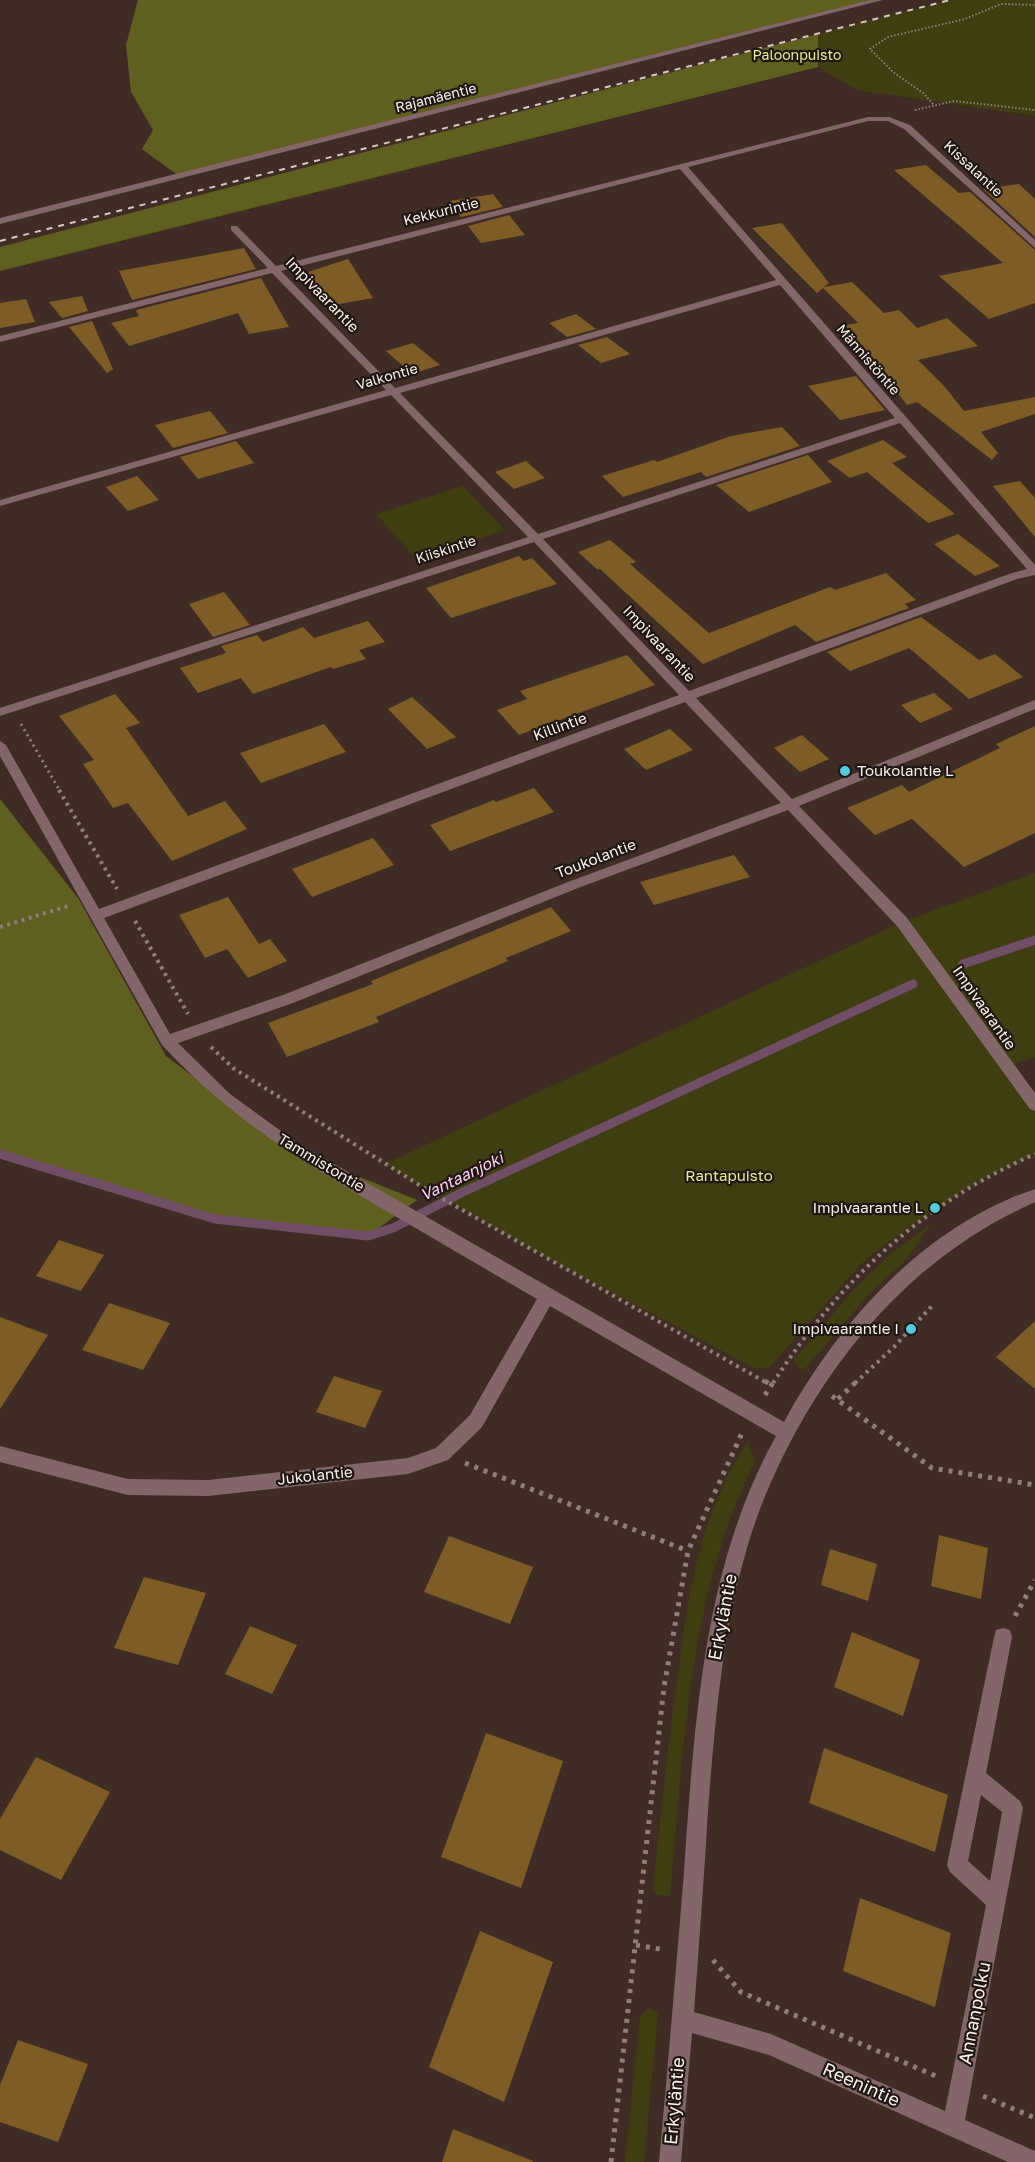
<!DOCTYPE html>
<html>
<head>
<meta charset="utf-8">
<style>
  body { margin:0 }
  canvas { display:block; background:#3e2c25 }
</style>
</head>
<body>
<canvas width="1035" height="2162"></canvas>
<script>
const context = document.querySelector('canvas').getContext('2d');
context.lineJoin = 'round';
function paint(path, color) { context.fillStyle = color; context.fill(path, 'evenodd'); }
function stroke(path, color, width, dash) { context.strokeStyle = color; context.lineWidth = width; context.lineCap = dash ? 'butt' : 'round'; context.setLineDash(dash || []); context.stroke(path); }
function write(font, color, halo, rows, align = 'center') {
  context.font = font + ' "Golos Text",sans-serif'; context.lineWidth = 4.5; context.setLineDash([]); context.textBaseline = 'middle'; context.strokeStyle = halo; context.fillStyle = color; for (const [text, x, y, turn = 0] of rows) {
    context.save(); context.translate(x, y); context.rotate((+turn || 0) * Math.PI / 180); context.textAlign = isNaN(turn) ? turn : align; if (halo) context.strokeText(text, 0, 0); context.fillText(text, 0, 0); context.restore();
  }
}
paint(new Path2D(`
  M950,0H1035V116L857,90L818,67V34Z
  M463,486L505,530L416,559L376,514Z
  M1035,873V1057L1006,1067L1035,1105V1154L981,1179L935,1208L879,1249L861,1264L770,1367L756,1369L553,1261L385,1164L902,922Z
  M932,1223L906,1260L868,1295L804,1370L797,1367L794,1360L855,1288L894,1251Z
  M748,1441L755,1461C688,1596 684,1749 670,1896L656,1895L653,1888C660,1821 667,1755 676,1688C687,1602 698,1515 748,1441Z
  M649,2008L658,2013L644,2162H625L640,2016Z`), '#3e3e11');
paint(new Path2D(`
  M138,0H878L179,176L142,149L153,130L131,92L126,45Z
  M818,34V67L0,271V247Z
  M0,799L78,898L166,1056L244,1115L305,1155L417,1200L368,1236L215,1219L0,1154Z`), '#5f5f20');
stroke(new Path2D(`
  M963,964L1035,940
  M0,1154L215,1219L368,1236L393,1228L463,1192L913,984`), '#704e65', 9);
paint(new Path2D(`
  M926,165L959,193L970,192L1035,250V303L989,319L939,276L1003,263L894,170Z
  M1019,184L1035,199V237L983,189Z
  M493,194L503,207L461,217L450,201Z
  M509,215L525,235L481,243L468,226Z
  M782,223L829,283L824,287L852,282L884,313L899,310L917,328L947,318L978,346L918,360L945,387L964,411L1035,397V414L981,432L998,453L992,460L921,405L917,402L907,405L845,325L858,323L823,288L817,293L752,228Z
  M244,248L256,269L132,300L119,271Z
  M348,259L373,298L333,305L322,296L308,272Z
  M261,278L289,327L249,334L238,313L129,346L111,323L139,316L136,310Z
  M82,296L88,311L62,318L49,302Z
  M26,299L35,322L0,328V303Z
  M576,314L596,329L567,337L549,323Z
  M92,321L113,369L107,373L69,327Z
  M607,337L630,354L601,363L578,345Z
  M413,343L440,365L412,374L386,351Z
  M856,376L885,410L840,420L808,386Z
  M210,411L228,433L173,448L155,425Z
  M782,427L800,446L706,477L701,472L623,497L602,476L654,460L657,462L731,436Z
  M883,440L907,457L892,463L955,514L928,523L867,472L850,478L827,461Z
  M236,441L254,463L198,479L180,457Z
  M808,455L832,482L749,512L716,485Z
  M526,461L545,478L514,489L495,472Z
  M137,476L159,500L128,511L106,487Z
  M1020,481L1035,498V537L993,486Z
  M958,534L1000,566L975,576L934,544Z
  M610,540L636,562L630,564L709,633L830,587L835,590L886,573L916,600L905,604L909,608L816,642L795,625L703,664L600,569L598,570L578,552Z
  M519,556L524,561L532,558L557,584L451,618L426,588Z
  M224,592L250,625L213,637L189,604Z
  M921,617L979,660L995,654L1023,677L969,699L909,648L850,671L827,652Z
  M368,621L385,642L359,650L366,659L333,669L331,667L253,694L241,678L198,693L180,668L226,653L221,646L257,635L263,642L303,627L314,638Z
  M627,655L655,685L519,735L497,710L527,699L520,691Z
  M934,693L953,709L920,723L901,705Z
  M115,694L140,723L126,728L188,816L225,801L247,829L172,861L128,803L113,808L83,764L94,760L59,716Z
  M412,697L456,737L427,749L388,709Z
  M324,724L346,752L261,783L240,753Z
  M1035,726V833L964,867L912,819L875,835L847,808L902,785L909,792L1000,748L996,744Z
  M670,729L693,750L646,770L624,749Z
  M802,735L829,759L800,772L774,748Z
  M534,788L554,812L450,851L430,825L494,800L496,802Z
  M373,838L394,865L312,897L292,869Z
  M734,855L750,877L654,905L640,882Z
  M228,897L259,944L270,939L287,961L248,978L227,949L205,958L179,915Z
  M551,907L571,931L506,958L508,961L376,1017L379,1022L287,1057L268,1023L373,984L371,981Z
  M59,1240L104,1255L81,1291L36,1276Z
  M109,1303L170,1323L143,1370L82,1350Z
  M0,1317L48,1335L0,1409Z
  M1035,1321V1389L996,1357Z
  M334,1376L382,1391L365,1428L316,1412Z
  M939,1535L988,1548L981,1599L931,1586Z
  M449,1536L533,1567L510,1624L424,1592Z
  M830,1549L877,1564L868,1601L821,1585Z
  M144,1577L206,1593L178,1665L114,1648Z
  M250,1626L297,1645L272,1694L225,1674Z
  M852,1632L920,1660L903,1716L834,1687Z
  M486,1733L563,1761L521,1888L441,1857Z
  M824,1748L948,1795L935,1852L809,1803Z
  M36,1757L110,1792L61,1880L0,1850V1819Z
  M860,1898L951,1933L935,2007L843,1971Z
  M480,1931L553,1962L504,2102L429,2067Z
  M18,2040L88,2064L58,2142L0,2122V2085Z
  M453,2129L533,2161V2162H442Z`), '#7e5c25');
stroke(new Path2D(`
  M933,104L923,93L893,72L870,49L888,37L965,19L1001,4L1035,5
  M915,110L954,101L1035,110`), '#8e7f78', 2, [1.5, 2]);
stroke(new Path2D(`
  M21,724L60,791`), '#8e7f78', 3, [2, 4]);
stroke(new Path2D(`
  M59,790L117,889
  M135,921L188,1014
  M0,927L68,906
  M211,1047L233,1068L429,1191L767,1383
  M773,1383C839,1281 923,1203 1035,1154
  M855,1383L893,1348L932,1306`), '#8e7f78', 4, [3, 4.5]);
stroke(new Path2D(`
  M765,1381L771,1385
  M765,1395L774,1381
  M832,1396L932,1468L1035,1485
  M838,1399L857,1381
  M465,1463L688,1551
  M1015,1616L1035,1580
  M636,1945L665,1950
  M713,1960L741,1992L938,2077
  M983,2096L1035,2118
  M611,2162L664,1687L688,1551L742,1433`), '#8e7f78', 5, [4, 6]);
paint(new Path2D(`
  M870,0H883L0,224V218Z
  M868,117H889L910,125L1035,240V248L904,129L888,121H868L688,167L1035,565V575L1017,579L696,698L792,799L1035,700V709L799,806L907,918L1035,1093V1111L1030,1109L897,926L788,810L578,888L293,1003L178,1043L230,1094L296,1142L784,1422C839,1322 924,1226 1035,1189V1202C961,1235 900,1285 850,1349C805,1407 768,1477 747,1548C722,1633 715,1723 708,1811C704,1878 699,1945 694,2012L771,2034L945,2111L986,1905L950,1872L947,1865L994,1637L996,1630L1003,1628L1010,1630L1012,1637L986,1773L1020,1801L1023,1808L965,2120L1035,2151V2162H1008L769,2055L692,2033L681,2162H659C668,2065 676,1969 684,1872C695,1724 702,1569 776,1436L550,1306L482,1427L448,1460L408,1474L208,1496L128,1495L0,1462V1446L128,1479L208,1480L408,1458L436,1448L470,1415L537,1299C487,1270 438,1241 388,1212C303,1162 229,1118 162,1045L0,756V741L6,745L99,909L679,695L534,542L0,716V708L528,537L391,395L0,506V500L386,390L272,273L0,342V336L268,268L231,230V226H237L276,266ZM680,169L776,280L395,388L281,271ZM780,285L895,418L538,534L400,393ZM900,423L1027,569L1009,574L689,691L543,539ZM685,702L781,803L568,882L283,995L170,1034L104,918ZM981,1795L1002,1812L990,1881L968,1861Z`), '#836669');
stroke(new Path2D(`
  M0,241L950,0`), '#d6c9c3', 2, [6, 6]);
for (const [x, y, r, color] of [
  [845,771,6,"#53cbdc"],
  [935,1208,6,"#53cbdc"],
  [911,1329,6,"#53cbdc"]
]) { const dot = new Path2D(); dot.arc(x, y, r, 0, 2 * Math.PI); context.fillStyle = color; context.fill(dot); stroke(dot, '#1f1713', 2); }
write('14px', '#e9eb8f', '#1f1713', [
  ["Paloonpuisto",797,56]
]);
write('14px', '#fbefea', '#1f1713', [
  ["Rajamäentie",436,98,-14],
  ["Kissalantie",973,169,43],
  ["Kekkurintie",441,212,-14],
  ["Männistöntie",868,360,49],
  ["Valkontie",387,377,-16],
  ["Kiiskintie",446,550,-18]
]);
write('15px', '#fbefea', '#1f1713', [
  ["Impivaarantie",322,295,46],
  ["Impivaarantie",659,644,47],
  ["Killintie",560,727,-20],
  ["Toukolantie",596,859,-21],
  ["Impivaarantie",984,1008,55],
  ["Tammistontie",321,1163,31],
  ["Jukolantie",315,1476,-6]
]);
write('15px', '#fbefea', '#1f1713', [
  ["Toukolantie L",857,771,"left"],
  ["Impivaarantie L",923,1208],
  ["Impivaarantie I",899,1329]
], 'right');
write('15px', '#e9eb8f', '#1f1713', [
  ["Rantapuisto",729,1176]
]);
write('italic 16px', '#ffcff1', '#1f1713', [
  ["Vantaanjoki",462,1177,-26]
]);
write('18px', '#fbefea', '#1f1713', [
  ["Erkyläntie",723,1617,-79],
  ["Annanpolku",975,2013,-79],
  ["Reenintie",861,2085,24],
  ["Erkyläntie",675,2101,-85]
]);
</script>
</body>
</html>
